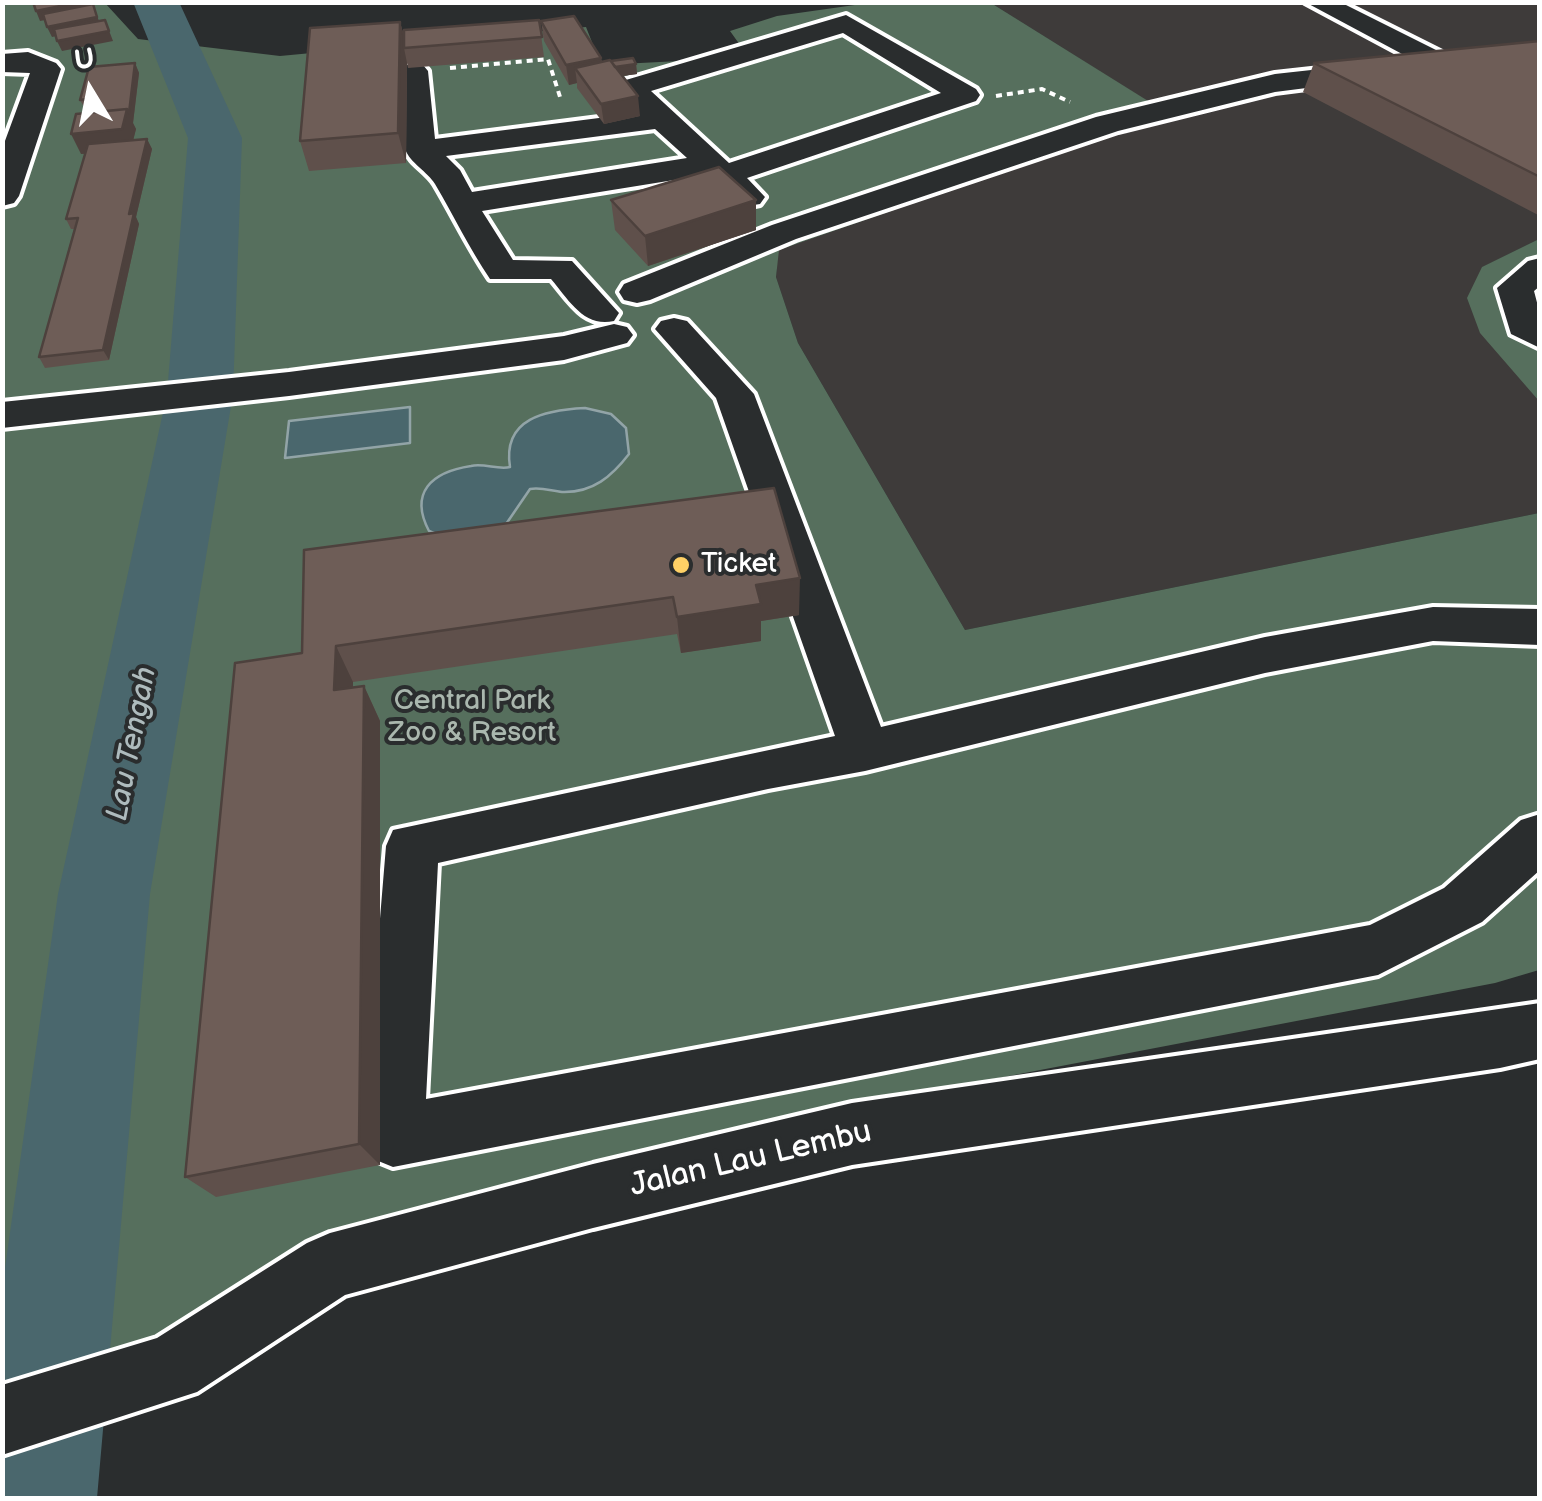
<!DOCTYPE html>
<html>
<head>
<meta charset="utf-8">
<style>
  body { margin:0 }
  #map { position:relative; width:1542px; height:1501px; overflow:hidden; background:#2a2d2e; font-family:"Balsamiq Sans",sans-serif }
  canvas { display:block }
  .frame { position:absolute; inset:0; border:5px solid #fff; pointer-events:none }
  .north { position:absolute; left:40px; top:40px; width:100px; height:100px; -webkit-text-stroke:8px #2a2d2e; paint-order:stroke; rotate:350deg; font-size:28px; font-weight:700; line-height:40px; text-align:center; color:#fff }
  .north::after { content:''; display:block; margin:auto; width:35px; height:45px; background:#fff; clip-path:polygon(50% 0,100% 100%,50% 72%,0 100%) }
</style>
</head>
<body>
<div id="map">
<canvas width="1542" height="1501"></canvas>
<div class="frame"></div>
<div class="north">U</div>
</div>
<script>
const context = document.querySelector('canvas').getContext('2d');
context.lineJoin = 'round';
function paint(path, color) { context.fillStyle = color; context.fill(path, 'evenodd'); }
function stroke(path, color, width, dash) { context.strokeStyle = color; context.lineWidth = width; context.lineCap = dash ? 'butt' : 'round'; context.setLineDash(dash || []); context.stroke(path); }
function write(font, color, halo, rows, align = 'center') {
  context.font = font + ' "Balsamiq Sans",sans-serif'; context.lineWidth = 8; context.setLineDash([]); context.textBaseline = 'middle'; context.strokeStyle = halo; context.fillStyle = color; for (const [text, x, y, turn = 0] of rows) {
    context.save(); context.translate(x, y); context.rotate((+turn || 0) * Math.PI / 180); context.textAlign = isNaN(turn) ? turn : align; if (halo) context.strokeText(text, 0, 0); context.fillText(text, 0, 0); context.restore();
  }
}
paint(new Path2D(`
  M991,3H1539V239L1483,267L1539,401V513L965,630L798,343L776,277L778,250L1168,114Z`), '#3e3b3a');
paint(new Path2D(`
  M876,2L991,3L1169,114L779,250L776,277L798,343L965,630L1539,513V970L1495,983L711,1133L149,1341L3,1383V3H105L138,39L280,56L586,27L601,65L699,60L740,45L730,31L777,16Z
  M1539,239V401L1480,333L1467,298L1482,267Z`), '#566f5d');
const water = new Path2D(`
  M410,407V443L285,458L289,421Z
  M585,408L611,414L626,428L629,454C612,476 593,493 562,492C551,491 542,487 530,489L502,530L449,539L429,531C409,493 431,472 471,466C484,463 498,470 510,467C502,418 546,410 585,408Z`);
paint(water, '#4a676d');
stroke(water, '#92a4a7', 2.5);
paint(new Path2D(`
  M133,2H179L242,138L233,394L150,894L97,1498H2V1289L58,894L167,394L188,138Z`), '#4a676d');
const minor = new Path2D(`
  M1305,2H1340L1452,58L1457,64L1452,70H1432Z
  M846,15L976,89L980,95L976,101L747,178L765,197L760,204C735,210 722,191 705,175L482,211L513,260L572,261L619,313L614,321C584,328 569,300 551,279H490C469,248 454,216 435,184C428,172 410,163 405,149C398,129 391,82 403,65H423L428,71L435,139L638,113L615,88L619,82ZM843,33L941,93L729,163L651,91ZM655,129L687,158L472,192L460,170L446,156Z
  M28,52L56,63L61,69L19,196L14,203L2,206V149L30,73L2,72V54Z
  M1375,63L1385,66L1390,72L1385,78L1275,92L1118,131L796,239L650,300L637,303L624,300L619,292L624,284L772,225L1096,117L1275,74Z
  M1540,258V286L1534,291L1540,314V348L1511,334L1497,288L1528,261Z
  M674,318L687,321L754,394L881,727L1265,637L1433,607L1540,609V645L1433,641L1265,673L865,771L768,789L438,863L426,1099L1370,925L1444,888L1521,820L1540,814V870L1482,922L1378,975L393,1167L371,1158L362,1136L386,846L393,830L835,736L716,398L655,329L661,321Z
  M614,324L627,327L633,335L627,343L564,360L289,396L2,428V402L289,372L564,336Z
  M1540,1003V1059L1500,1068L852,1165L593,1228L345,1295L197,1392L2,1455V1385L157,1338L307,1243L330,1233L593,1164L852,1103Z`);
stroke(minor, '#fff', 8);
stroke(new Path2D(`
  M450,68L548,59L561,100
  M996,96L1042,89L1070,102`), '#fff', 4, [6, 5]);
paint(minor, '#2a2d2e');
paint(new Path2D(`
  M539,20L544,57L408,68L407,63L406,163L309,171L300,141L400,22L404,36Z
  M541,21L601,58L602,62L636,64L637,74L622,76L640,116L604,124L577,88V83L569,85L544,41Z
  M1540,41V216L1303,92L1314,63Z
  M135,63L139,73L133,123L136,129L133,140L147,139L152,149L136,217L139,224L109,360L45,368L39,357L74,229H71L66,219L85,154H81L85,109L80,100Z
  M611,200L756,230L648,266L615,230Z
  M774,488L799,615L761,621V641L681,653L677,634L353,682V688L364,686L380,721V1165L216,1197L185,1177L302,653Z`), '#5f504b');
paint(new Path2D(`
  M80,2H90L93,11L40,21L36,11Z
  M93,4L101,27L52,37L47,27Z
  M105,20L113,41L62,51L57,41Z
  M400,22L407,48H404L407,63L406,163L398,133Z
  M601,58L603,78L575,68L577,83L569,85L566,65Z
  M135,63L139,73L133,123L136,129L131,149L81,154L71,134Z
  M636,64L637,74L607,78L606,68Z
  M638,96L640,116L604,124L601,104Z
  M147,139L152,149L136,217L139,224L109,360L103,350L129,214Z
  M756,200V230L648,266L645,236Z
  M800,578L799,615L761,621V641L681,653L677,617L756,585Z
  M336,646L353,682L352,725L334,690Z
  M364,686L380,721V1165L359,1144Z`), '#4d413d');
const building = new Path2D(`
  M33,2H80L36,11Z
  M93,4L97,17L47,27L43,14Z
  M574,16L601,58L566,65L541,21Z
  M105,20L109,31L57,41L54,29Z
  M539,20L542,37L404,48V30Z
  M400,22L398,133L300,141L310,28Z
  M1540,41V177L1314,63Z
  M633,58L636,64L615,67L611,61Z
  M610,60L638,96L601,104L575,68Z
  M135,63L129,113L127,109L84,113L87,99L80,100L89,67Z
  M127,109L122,129L71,134L76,114Z
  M147,139L129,214L134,213L103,350L39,357L78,218L66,219L88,144Z
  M719,167L756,200L645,236L611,200Z
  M774,488L800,578L756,585L761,604L677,617L673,597L336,646L334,690L364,686L359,1144L185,1177L235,663L302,653L304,550Z`);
paint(building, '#6e5d57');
stroke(building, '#4d413d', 2.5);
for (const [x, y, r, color] of [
  [681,565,10,"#ffd166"]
]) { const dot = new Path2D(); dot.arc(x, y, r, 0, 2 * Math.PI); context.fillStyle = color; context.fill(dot); stroke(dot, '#2a2d2e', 4); }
write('28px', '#fff', '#2a2d2e', [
  ["Ticket",701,565]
], 'left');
write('28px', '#aab7ae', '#2a2d2e', [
  ["Central Park",472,702],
  ["Zoo & Resort",472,734]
]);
write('italic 30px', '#aebbbd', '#2a2d2e', [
  ["Lau Tengah",133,744,-79]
]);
write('32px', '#fff', '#2a2d2e', [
  ["Jalan Lau Lembu",751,1160,-13]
]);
</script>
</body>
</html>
